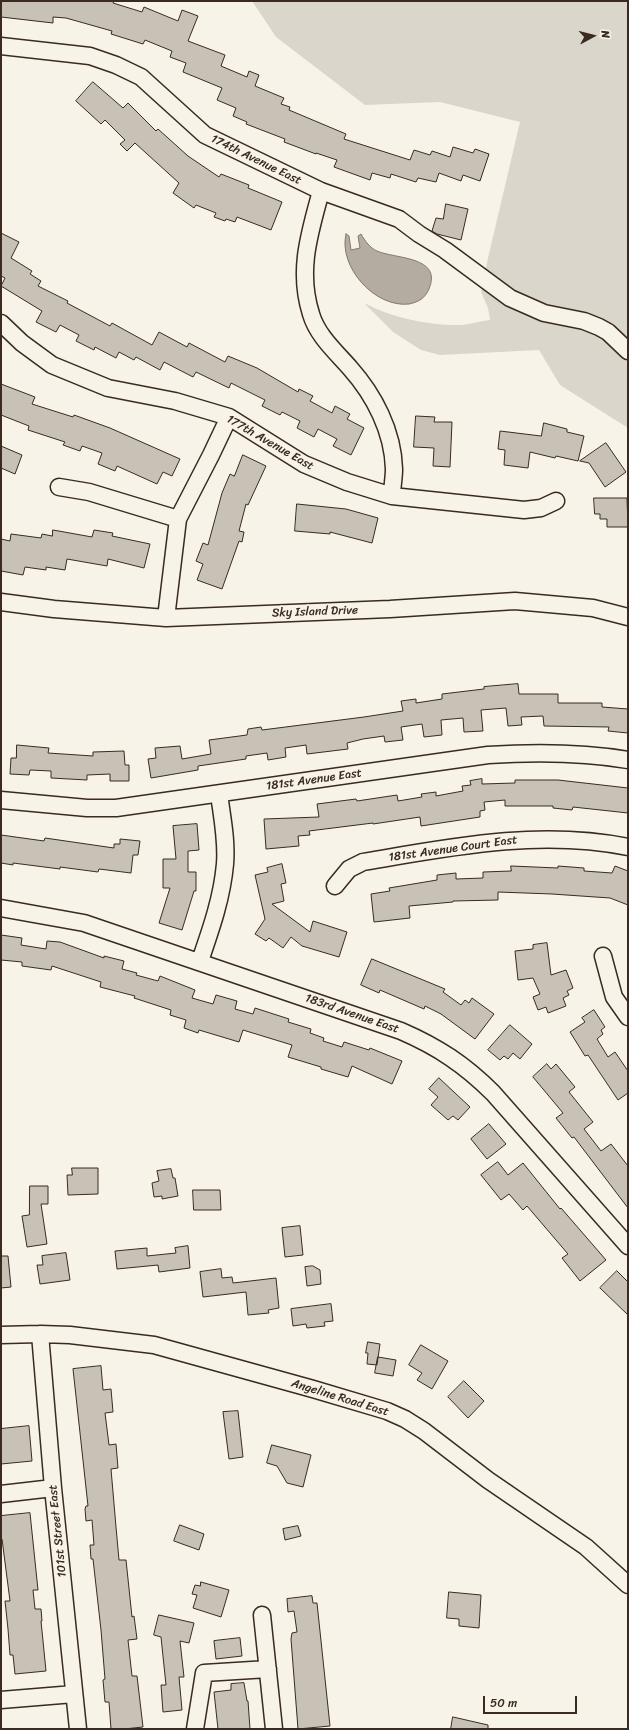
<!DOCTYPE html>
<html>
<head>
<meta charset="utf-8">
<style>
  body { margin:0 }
  #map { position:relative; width:629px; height:1730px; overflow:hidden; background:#f7f3e8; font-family:Sriracha,sans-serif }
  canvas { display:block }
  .frame { position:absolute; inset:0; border:2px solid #3b2a1e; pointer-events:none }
  .north { position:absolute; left:573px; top:16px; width:40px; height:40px; -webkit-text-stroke:3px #f7f3e8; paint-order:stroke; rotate:83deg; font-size:11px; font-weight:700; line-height:16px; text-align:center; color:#3b2a1e }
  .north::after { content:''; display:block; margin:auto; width:14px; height:18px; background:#3b2a1e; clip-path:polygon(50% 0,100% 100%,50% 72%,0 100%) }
  .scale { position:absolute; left:483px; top:1696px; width:94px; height:18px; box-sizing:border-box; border:2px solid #3b2a1e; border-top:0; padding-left:5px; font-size:12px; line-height:14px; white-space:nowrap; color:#3b2a1e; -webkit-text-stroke:3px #f7f3e8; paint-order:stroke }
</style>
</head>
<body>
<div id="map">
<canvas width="629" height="1730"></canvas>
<div class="frame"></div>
<div class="north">N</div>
<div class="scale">50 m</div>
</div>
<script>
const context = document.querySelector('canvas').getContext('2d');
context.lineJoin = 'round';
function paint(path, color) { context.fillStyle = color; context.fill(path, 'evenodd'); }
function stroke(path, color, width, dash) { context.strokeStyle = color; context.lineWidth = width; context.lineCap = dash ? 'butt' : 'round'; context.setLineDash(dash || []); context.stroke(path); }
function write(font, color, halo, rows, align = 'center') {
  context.font = font + ' Sriracha,sans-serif'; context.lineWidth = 3; context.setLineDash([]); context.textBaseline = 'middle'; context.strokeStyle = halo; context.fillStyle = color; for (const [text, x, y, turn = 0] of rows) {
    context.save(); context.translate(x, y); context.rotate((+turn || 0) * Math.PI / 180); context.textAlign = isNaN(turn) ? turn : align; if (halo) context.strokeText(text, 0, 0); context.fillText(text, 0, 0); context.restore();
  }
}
paint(new Path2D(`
  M252,1H628V428L560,385L539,350L440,355L421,350L393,332L364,303C393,318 429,326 462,325C471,324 481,321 490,320L488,308L481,292L488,258L520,122L440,102L365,105L276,37Z`), '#dbd6cb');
const water = new Path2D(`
  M346,234L349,236L351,250L360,248L358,236L361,234C365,241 370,248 377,251C395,259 443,256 429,289C425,298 419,302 409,304C375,308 338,267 346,234Z`);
paint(water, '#b4aca0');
stroke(water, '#84786c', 1);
const building = new Path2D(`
  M1,1H114L113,3L142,12L144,7L178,21L182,10L198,16L188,41L225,55L221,66L247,77L249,71L259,75L255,86L284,98L281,104L290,107L289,110L346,134L344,139L410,160L414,150L430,155L432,151L450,157L453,147L473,153L475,149L489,154L480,181L463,175L461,181L439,173L436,182L418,178L416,182L391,174L390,178L372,173L370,180L334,167L337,160L316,153V154L284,142L285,139L246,124L247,122L233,116L236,108L217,100L222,88L183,72L186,63L170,57L172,51L145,40L143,44L111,34L112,31L66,18L53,17V23L1,17Z
  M93,82L123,108L128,103L156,131L158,129L188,156L219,177L221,174L249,185L248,188L282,202L271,230L237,217L235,222L226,219L225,221L214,217L216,213L196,205L194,208L173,193L179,183L135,143L127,151L120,144L125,140L105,120L101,124L76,101Z
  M446,204L468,209L461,240L437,234L432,231L436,218L443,219Z
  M1,233L19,242L11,258L32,271L30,274L41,281L38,286L68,301L67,303L110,326L112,323L152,345L159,332L187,347L189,343L225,362L228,356L257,368L298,392L299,389L313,396L310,401L332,413L335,406L350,414L347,419L364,428L351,455L333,446L337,439L318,429L314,437L297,428L300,421L282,412L280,415L262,406L265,400L231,383L229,388L196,372L193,377L164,362L160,370L136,357L134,360L119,352L116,358L95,347L94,350L76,341L79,335L60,325L56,332L36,322L42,311L1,286L5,278L1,276Z
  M1,384L35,397L32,404L73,417L74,415L110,428L180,459L172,476L163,472L157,484L117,466L115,471L98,464L102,453L82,446L80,451L63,445L65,442L28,430L29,426L1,415Z
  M416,416L435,417L434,422H452L450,467L433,466L434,448L414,447Z
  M544,423L567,429V432L584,436L578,461L556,456L555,458L530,452L528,468L504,465L505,450L498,449L500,431L541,436Z
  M606,443L626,472L605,487L589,463L580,461Z
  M1,446L22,455L15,474L1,468Z
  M243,455L266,466L248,505L246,504L239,531L244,532L242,542L239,541L222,589L197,580L203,564L196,561L203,543L208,545L222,493L230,474L234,476Z
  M594,498H627L628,527H607V519H600V514H595Z
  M297,504L346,509L378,518L372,543L330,532V534L295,531Z
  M53,530L92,537L94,530L113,533L112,536L150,544L144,568L108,559L107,566L67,559L65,570L46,567V570L25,567L23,575L1,571V539L10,541L11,534L41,538L42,534L52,536Z
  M518,684L519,694H558V703H602V707L628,709V733L608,731L609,727L544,726L543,716L521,717L522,725L508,726L506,708L481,710L483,731L464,732L463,718L441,720L442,735L424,737L422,724L401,727L403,740L385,742L384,736L363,739L347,743L348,749L307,754L306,745L285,748L286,757L268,760L267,753L246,756V759L198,766V770L151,778L148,759L156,758L155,748L180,746L182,759L211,754L209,740L247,735L248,729L261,727L262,730L364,717L403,711L401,701L416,699V703L442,699V694L484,689V687Z
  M17,745L49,748L48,753L93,756V752L124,751L125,765H129V781H110V774L87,775V780L51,778V771L30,770L29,775L10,774L11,758H16Z
  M482,779V784L515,783V780H558L628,788V813L573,807L572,810L553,808V806H505V800L484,802L485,810L480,811V817L421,826L420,817L373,824V823L309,831L310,835L298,836L299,846L266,849L264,819L319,817L317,804L356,799L357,801L397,795L398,801L422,797L421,794L436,792V796L463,791L462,786L471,785L470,781Z
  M197,824L199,850L188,851V872H196V891H194L182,930L159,923L170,888H163V859H176L173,826Z
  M1,835L44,841L45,838L114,848V844H120V839L140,841L138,855H133L131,873L99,869L98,872L60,867V869L13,863V865L1,863Z
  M282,864L286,883L281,884L284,901L272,904L310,932L313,921L347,932L339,957L302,946L291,937L283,948L269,938L266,941L255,934L265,919L255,875L268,872L267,868Z
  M511,866L558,868V866L584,868V871L612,873L615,866L628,871V905L610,898L552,894L498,892V900L453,901V902L409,906L410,918L374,922L371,894L390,891L389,888L437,880V875L456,873V879L483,878V872L511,871Z
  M1,935L22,938L21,945L46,949L47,941L60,942L104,958V956L124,961L122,969L137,973L136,975L158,981L160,976L195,990L192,998L213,1004L216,995L237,1001L235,1009L253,1014L255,1008L289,1019L288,1022L311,1029L310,1033L324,1038L323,1041L342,1047L344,1042L369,1050L370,1048L402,1061L392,1084L352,1066L348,1077L321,1069V1067L288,1057L292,1045L243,1030L239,1042L199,1030L198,1033L184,1028L186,1020L170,1015L171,1010L134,998L135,996L100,987L101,982L52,966L51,970L22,966V962L1,960Z
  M547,943L551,975L566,970L573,988L567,991L569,995L563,998L566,1006L548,1013L546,1007L538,1010L533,997L540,994L533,978L518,980L515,951L533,949V945Z
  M372,959L445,989L443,992L461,1005L465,1000L469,1003L472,998L494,1014L475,1039L441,1014L425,1006L424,1009L380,990L379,993L361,985Z
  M594,1010L605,1027L601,1030L603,1034L597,1039L608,1057L615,1052L628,1071V1093L618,1100L588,1055L585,1056L570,1032L585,1022L582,1018Z
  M510,1025L532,1044L520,1059L513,1053L508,1059L504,1056L500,1060L488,1050Z
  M547,1064L551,1069L556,1064L575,1087L569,1092L593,1122L584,1129L601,1151L611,1144L628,1166V1208L574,1137L572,1138L556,1118L563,1113L533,1077Z
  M439,1078L470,1107L458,1120L453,1116L448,1120L431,1105L438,1097L429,1089Z
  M489,1124L506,1144L487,1159L471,1139Z
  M498,1162L508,1175L523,1163L560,1209L561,1208L606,1260L580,1281L562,1258L568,1254L527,1206L523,1210L509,1194L501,1200L481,1175Z
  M72,1168H98V1194L68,1195L67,1175H72Z
  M171,1169L173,1178H175L178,1196L162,1199V1196L154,1197L152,1183L159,1181L157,1171Z
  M30,1186H48V1204H41L47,1244L27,1247L22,1216L29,1215Z
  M193,1190H220L221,1210H194Z
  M300,1226L303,1255L285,1257L282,1228Z
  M188,1246L190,1268L159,1272L158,1265L117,1269L115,1251L147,1248V1256L176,1253L175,1248Z
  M66,1253L70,1280L40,1284L37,1265H43L42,1256Z
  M1,1256H8L11,1287L1,1288Z
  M313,1266L320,1270L321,1284L307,1286L305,1267Z
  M221,1269L222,1278L232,1277L233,1283L276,1278L279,1308L268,1310L269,1313L248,1315L246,1292L203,1297L200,1272Z
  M617,1271L628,1282V1315L600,1288Z
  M331,1304L333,1321L324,1322L325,1326L307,1328L306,1324L293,1326L291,1309Z
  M368,1342L380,1344L377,1365L367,1364L368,1353H366Z
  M421,1345L448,1361L432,1389L417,1380L422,1373L409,1365Z
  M378,1357L396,1360L393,1376L375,1373Z
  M101,1366L103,1390L111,1389L113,1412L105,1413L109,1445L116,1444L118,1468L111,1469L116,1527L119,1560H126L132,1617L134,1616L137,1639L128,1640L132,1676H137L143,1727L124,1729H111L109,1702H105L103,1680L105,1679L101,1630L93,1559H91L90,1545H94L92,1520L86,1521L85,1509L86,1506H88L73,1369Z
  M464,1381L484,1401L468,1418L448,1397Z
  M238,1411L243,1457L229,1459L223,1412Z
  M29,1426L32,1461L1,1464V1429Z
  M272,1445L311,1455L303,1487L287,1483L277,1466L267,1463Z
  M30,1513L38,1590H33L35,1609H41L42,1621H41L46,1671L15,1674L13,1655H10L8,1629L5,1601H10L2,1539H1V1516Z
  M180,1525L204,1534L199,1550L174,1541Z
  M298,1526L301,1536L285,1540L283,1529Z
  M201,1582L229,1590L221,1617L193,1608L197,1595L192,1594L195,1585L200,1586Z
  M449,1592L481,1595L479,1628L459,1626V1619L447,1618Z
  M312,1596L313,1603H317L330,1726L298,1729L291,1639L292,1633L297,1632L294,1611L288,1612L287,1599Z
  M159,1615L194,1623L189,1643L180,1641L184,1677H179L182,1710L163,1712L161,1685H166L161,1637L154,1635Z
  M240,1638L242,1656L216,1659L214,1641Z
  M244,1683L247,1701H248L250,1729H218L214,1692L231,1690V1684Z
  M453,1717L488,1725V1729H451Z`);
paint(building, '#c8c1b6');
stroke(building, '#3b2a1e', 1);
const minor = new Path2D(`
  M1,46L90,56L116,65L141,77L205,135L321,191L399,219L419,234L445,250L510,298L544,313L584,321L599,327L608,332L628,351
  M321,191C310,232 297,270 311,314C317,335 335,351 350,368C374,395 393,431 394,469C394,478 392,487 392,496
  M1,323L22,343L52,365L108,388L175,401L229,417L304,464L347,482L392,496L524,510L541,508L556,501
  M59,487L89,492L178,519
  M1,602L54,609L166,618L390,609L515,601L593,608L628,617
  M166,618L178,519L211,455L229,417
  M1,800L87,808H116L488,755C535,752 581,752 628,760
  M335,886L349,869L363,862C451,847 539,829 628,847
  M1,908L84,923L401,1031C438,1047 465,1065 493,1093L628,1246
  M603,956L614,997L628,1017
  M200,961C211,929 222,898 225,864C227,840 222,817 219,794
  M40,1334L53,1488L78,1729
  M1,1335L40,1334L70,1335L154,1345L313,1389L387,1411L405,1419L424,1431L488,1480L586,1547L628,1585
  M1,1494L53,1488
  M262,1615L274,1729
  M1,1700L74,1694
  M195,1729L204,1673L268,1669`);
stroke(minor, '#3b2a1e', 19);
stroke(minor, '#f7f3e8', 16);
write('12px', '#3b2a1e', '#f7f3e8', [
  ["174th Avenue East",256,160,26],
  ["177th Avenue East",270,443,30],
  ["Sky Island Drive",315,612,-2],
  ["181st Avenue East",314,780,-8],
  ["181st Avenue Court East",453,849,-8],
  ["183rd Avenue East",352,1014,19],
  ["Angeline Road East",340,1398,17],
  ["101st Street East",58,1531,-96]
]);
</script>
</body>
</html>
